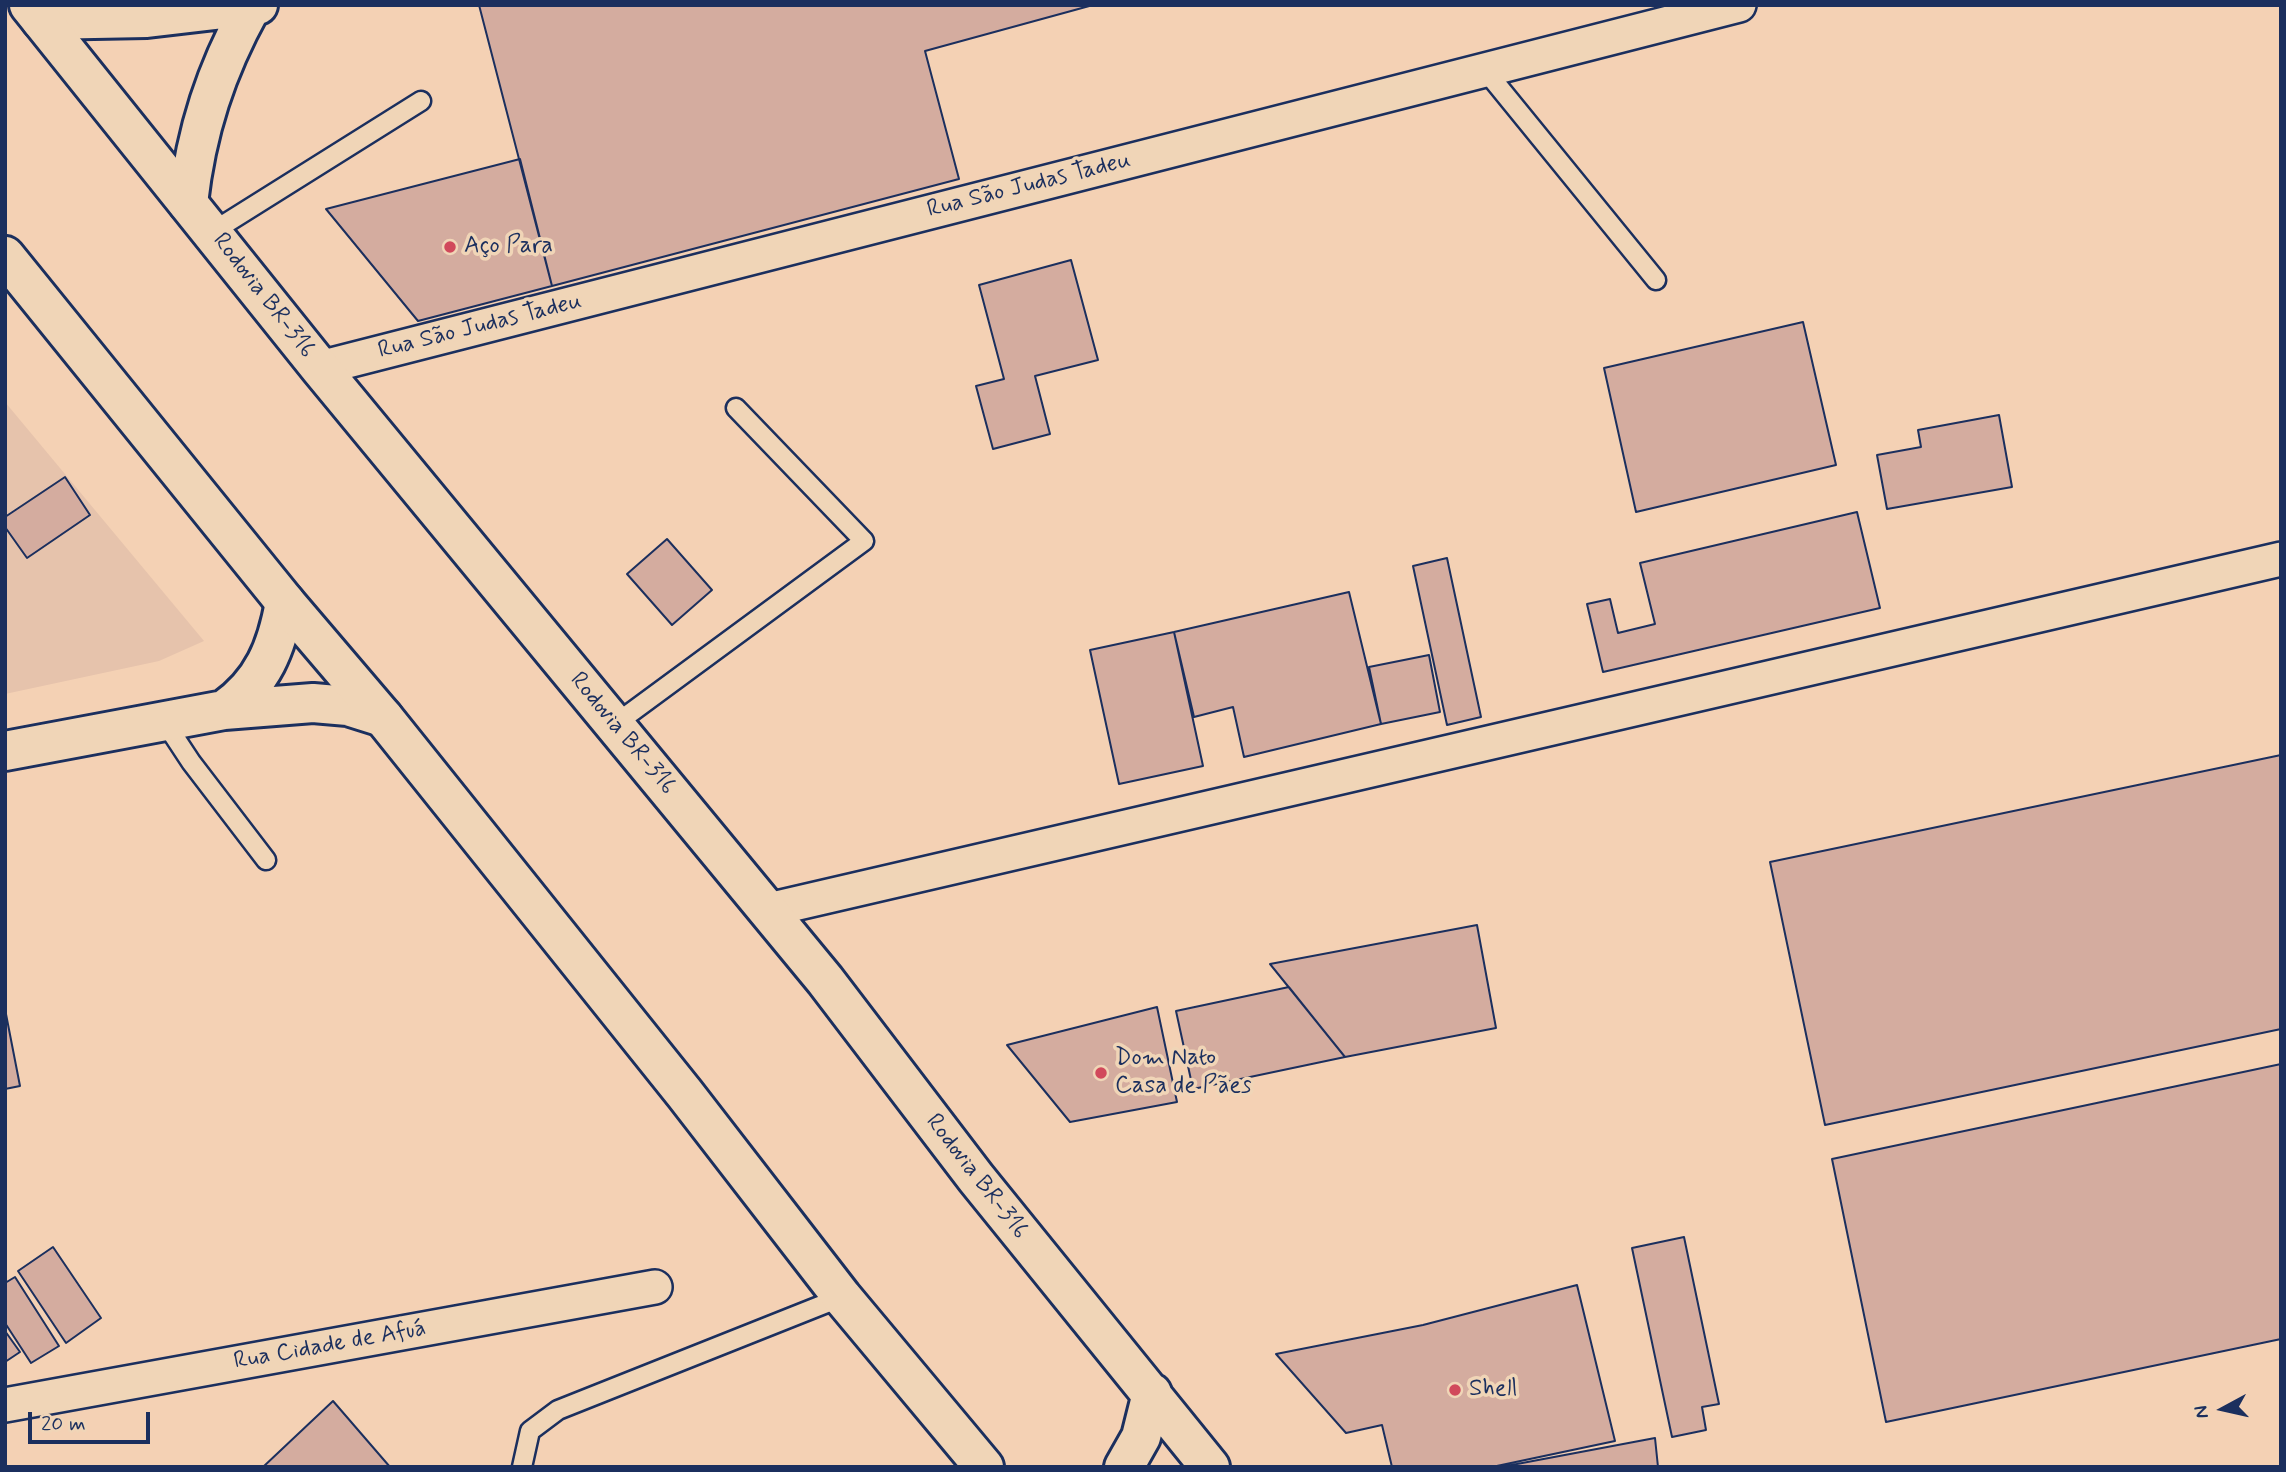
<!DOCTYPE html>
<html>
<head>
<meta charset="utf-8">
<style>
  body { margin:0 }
  #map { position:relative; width:2286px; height:1472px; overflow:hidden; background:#f4d1b4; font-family:Mynerve,sans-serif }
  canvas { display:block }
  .frame { position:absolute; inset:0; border:7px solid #1b2f5e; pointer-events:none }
  .north { position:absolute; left:2188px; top:1374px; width:70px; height:70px; -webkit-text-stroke:5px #f0d5b7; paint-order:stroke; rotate:262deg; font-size:19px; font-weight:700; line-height:28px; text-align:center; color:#1b2f5e }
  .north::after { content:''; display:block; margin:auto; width:24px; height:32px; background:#1b2f5e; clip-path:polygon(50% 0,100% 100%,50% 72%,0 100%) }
  .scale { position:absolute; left:28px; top:1412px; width:122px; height:32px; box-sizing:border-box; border:4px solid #1b2f5e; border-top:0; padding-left:9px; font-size:21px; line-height:24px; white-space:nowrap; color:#1b2f5e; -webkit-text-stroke:5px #f0d5b7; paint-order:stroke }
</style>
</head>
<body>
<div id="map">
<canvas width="2286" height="1472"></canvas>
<div class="frame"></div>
<div class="north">N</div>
<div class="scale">20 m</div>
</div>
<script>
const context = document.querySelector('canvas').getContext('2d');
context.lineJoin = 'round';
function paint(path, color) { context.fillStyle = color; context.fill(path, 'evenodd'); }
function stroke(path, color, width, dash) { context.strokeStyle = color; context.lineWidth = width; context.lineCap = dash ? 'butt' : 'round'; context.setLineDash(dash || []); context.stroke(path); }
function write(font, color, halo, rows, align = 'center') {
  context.font = font + ' Mynerve,sans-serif'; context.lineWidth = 7; context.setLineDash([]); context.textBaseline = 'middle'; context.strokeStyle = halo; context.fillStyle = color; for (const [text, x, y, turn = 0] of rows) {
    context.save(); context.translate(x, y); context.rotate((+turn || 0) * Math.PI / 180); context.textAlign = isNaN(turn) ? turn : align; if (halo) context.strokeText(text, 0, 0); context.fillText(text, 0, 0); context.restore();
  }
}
paint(new Path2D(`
  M5,402L204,641L159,661L5,694Z`), '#e6c3ac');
const building = new Path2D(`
  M479,5H1093L925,51L959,179L552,286Z
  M520,159L552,286L418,321L326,209Z
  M1071,260L1098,360L1035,376L1050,434L993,449L976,386L1004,379L979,285Z
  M1803,322L1836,465L1636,512L1604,368Z
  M1999,415L2012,487L1887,509L1877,455L1921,447L1918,430Z
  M65,477L90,515L27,558L5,527V517Z
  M1857,512L1880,608L1603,672L1587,604L1610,599L1618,633L1655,624L1640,563Z
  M667,539L712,590L672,625L627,574Z
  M1447,558L1481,717L1447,725L1413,566Z
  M1349,592L1381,724L1244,757L1233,707L1194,717L1174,632Z
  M1174,632L1203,766L1119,784L1090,650Z
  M1429,655L1440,712L1381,724L1369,667Z
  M2281,755V1029L1825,1125L1770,862Z
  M1477,925L1496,1028L1345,1057L1270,964Z
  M1289,987L1345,1057L1193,1089L1176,1011Z
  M1157,1007L1177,1102L1070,1122L1007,1045Z
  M5,1009L20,1086L5,1089Z
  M2281,1064V1339L1886,1422L1832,1159Z
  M1684,1237L1719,1404L1702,1407L1706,1430L1672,1437L1632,1248Z
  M53,1247L101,1318L66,1343L18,1271Z
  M15,1277L59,1346L31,1363L5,1323V1283Z
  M1577,1285L1615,1441L1492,1467H1392L1382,1425L1346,1433L1276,1354L1423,1325Z
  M5,1331L20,1352L5,1362Z
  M333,1401L390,1467H263Z
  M1655,1438L1658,1467H1501Z`);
paint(building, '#d4ac9f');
stroke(building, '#1b2f5e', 2);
const lane = new Path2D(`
  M1485,70L1656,280
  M212,232L421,101
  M164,721L191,762L266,860
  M614,725L864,541L736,408
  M522,1467L530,1431L558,1410L842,1297`);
const street = new Path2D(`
  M320,368L1739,5
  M768,910L2281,559
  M5,1405L655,1287`);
const secondary = new Path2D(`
  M41,20L147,18L258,5
  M188,203C196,131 216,70 251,7
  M224,710C263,683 277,647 285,602
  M5,751L224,710L313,703L348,706L383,717`);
const highway = new Path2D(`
  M29,5L320,368L825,980L976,1178L1210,1467
  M5,256L285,602L383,717L685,1094L842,1297L984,1467
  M1124,1467L1141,1437L1152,1393`);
stroke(lane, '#1b2f5e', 23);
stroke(street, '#1b2f5e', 38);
stroke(secondary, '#1b2f5e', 44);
stroke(highway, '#1b2f5e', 44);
stroke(lane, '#f0d5b7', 18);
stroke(street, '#f0d5b7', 33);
stroke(secondary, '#f0d5b7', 38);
stroke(highway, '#f0d5b7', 38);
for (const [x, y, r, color] of [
  [450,247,7,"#d1495b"],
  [1101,1073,7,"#d1495b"],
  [1455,1390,7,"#d1495b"]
]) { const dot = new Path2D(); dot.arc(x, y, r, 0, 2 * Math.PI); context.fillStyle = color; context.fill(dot); stroke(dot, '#f0d5b7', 2.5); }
write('24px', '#1b2f5e', '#f0d5b7', [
  ["Rua São Judas Tadeu",1029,186,-14],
  ["Rodovia BR-316",263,296,52],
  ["Rua São Judas Tadeu",480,327,-14],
  ["Rodovia BR-316",622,734,50],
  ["Rodovia BR-316",976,1177,52],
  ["Rua Cidade de Afuá",330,1346,-10]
]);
write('24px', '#1b2f5e', '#f0d5b7', [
  ["Aço Para",464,247],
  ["Dom Nato",1115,1059],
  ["Casa de Pães",1115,1087],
  ["Shell",1469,1390]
], 'left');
</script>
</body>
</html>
